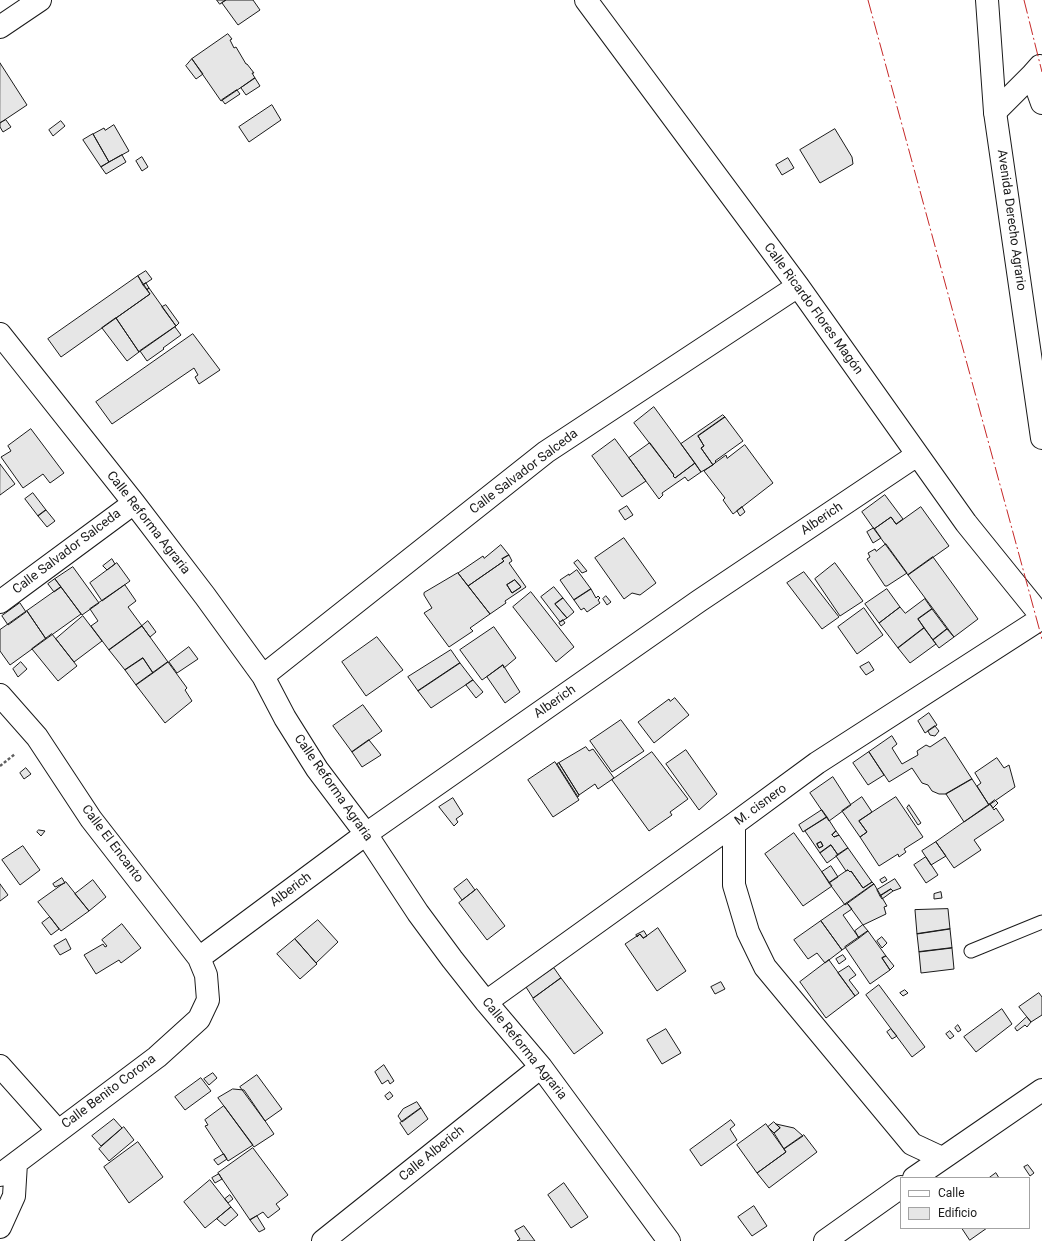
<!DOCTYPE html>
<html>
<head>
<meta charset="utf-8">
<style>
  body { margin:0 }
  #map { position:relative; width:1042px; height:1241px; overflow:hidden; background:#fff; font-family:Roboto,sans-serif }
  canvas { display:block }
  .legend { position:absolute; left:900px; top:1177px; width:130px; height:52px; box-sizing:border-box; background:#fff; border:1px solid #a3a3a3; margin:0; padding:5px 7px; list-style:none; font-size:12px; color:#1a1a1a }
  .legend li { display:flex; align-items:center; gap:8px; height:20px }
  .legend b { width:20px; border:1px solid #a3a3a3 }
</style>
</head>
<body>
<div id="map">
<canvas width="1042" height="1241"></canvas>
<ul class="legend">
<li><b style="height:5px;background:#fff"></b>Calle</li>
<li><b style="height:11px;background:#e6e6e6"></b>Edificio</li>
</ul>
</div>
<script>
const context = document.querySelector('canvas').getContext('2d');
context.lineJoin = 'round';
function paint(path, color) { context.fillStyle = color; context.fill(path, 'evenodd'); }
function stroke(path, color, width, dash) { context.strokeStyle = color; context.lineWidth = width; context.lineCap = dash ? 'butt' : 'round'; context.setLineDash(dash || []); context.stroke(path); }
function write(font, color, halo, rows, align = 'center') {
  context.font = font + ' Roboto,sans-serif'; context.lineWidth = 3; context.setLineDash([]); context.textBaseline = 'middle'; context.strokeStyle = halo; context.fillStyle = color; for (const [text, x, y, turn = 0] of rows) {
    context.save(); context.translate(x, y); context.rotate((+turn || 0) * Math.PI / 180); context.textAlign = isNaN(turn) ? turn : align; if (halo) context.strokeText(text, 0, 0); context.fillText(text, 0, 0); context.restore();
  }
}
const building = new Path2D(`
  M217,0H226L220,4Z
  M226,0H253L260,10L238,25L222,3Z
  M228,34L232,39L230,40L234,48L236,47L246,64H247L254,73H252L255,78L221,101L192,59Z
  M192,59L203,74L196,79L186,66Z
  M0,63L27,105L0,123Z
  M255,78L260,86L246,95L241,88Z
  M237,90L240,94L225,104L222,100Z
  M272,105L281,120L249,142L239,127Z
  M6,120L11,127L3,132L0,127V123Z
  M61,121L65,126L53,136L49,130Z
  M114,125L129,151L109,162L93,134L104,128L105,130Z
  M835,129L852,157L853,164L820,183L800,150Z
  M93,134L109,162L101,167L83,140Z
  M122,155L126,162L106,174L101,167Z
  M142,157L148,167L142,171L136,161Z
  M788,158L794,168L782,175L776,165Z
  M146,271L152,279L143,285L138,276Z
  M138,276L150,294L61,357L48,339Z
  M146,283L149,288L147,290L143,285Z
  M149,288L176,326L139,352L116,318L150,294L147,290Z
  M166,305L179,323L176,326L162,307Z
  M116,318L139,352L127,361L102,328Z
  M175,327L181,335L163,348L164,349L147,361L140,351Z
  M193,334L220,370L199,384L195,377L198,375L194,368L112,424L96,402Z
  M654,407L695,463L675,478L673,476L674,475L634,423Z
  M723,415L725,417L698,436L704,446L701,448L713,465L701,472L681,444Z
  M725,417L743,441L715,461L716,462L713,465L701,448L704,446L698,436Z
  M31,429L64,473L50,483L43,474L23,488L1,457L11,451L8,446Z
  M615,439L646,481L622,497L592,456Z
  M650,443L674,475L673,476L675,478L695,463L701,472L688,481L685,477L662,493L663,495L659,499L629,458Z
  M745,445L773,483L733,514L723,500L725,498L704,471L726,455L727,458Z
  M0,464L15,484L0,495Z
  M33,493L46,510L38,516L25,499Z
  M885,495L903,519L896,524L891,517L874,529L862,512Z
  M627,506L633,515L625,520L619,511Z
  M742,507L745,512L740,516L737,511Z
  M921,507L949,546L908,575L874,529L891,517L896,524Z
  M46,510L55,521L47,527L38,516Z
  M874,528L881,538L873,543L867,532Z
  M624,538L656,583L640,595L632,593L624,599L595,558Z
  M886,544L907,573L887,586H885L867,559L870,557L868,553L875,549L876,551Z
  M501,545L509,555L502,559L504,561L468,586L458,573L483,556L484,558Z
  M509,555L512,561L509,563L526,587L505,601L506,603L490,614L468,586L504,561L502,559ZM515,580L521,587L512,593L507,585Z
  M933,557L978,619L954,637L908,575Z
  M112,559L115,564L107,570L103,566Z
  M578,560L587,571L582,573L574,563Z
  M117,563L130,581L102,601L90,583Z
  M835,563L863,601L840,616L815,579Z
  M73,567L99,603L82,615L55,579Z
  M577,570L591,589L574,600L560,580L569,574V575Z
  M804,572L839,617L822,629L787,583Z
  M458,573L490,614L470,628L473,631L449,647L424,613L432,608L424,595V593Z
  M55,579L61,587L54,592L48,584Z
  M515,580L521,587L512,593L507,585Z
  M125,585L136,601L128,607L142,626L109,650L91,626L98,621L90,609Z
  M61,587L81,614L46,639L27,611Z
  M554,587L563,598L555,604L567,618L560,622L541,597Z
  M591,589L596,598L598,596L600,598L598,600L600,603L587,612L584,608L581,610L574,600Z
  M887,589L900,607L879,623L865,604Z
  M531,592L574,647L556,662L513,607Z
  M606,596L611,602L607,605L603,599Z
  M563,598L574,612L567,618L555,604Z
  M925,599L932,609L918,619L924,628L898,648L879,623L900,607L905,613Z
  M20,603L26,612L8,625L2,616Z
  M864,608L883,635L857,654L838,627Z
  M932,609L947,629L933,640L918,619Z
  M27,611L46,639L10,665L0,651V630Z
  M83,616L102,641L74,662L56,639Z
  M563,620L565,623L561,626L559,623Z
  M148,621L156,632L150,637L142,626Z
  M142,626L168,662L153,673L143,658L125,670L109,650Z
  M494,627L516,658L504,668L503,665L482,680L460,650Z
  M924,628L936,644L910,663L898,648Z
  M947,629L954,637L939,648L933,640Z
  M52,634L77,666L58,681L32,649Z
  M377,637L403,670L366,696L342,662Z
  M189,647L198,659L177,673L169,662Z
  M451,650L460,663L418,691L408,677Z
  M143,658L153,673L136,685L125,670Z
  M21,662L27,669L18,677L13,669Z
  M168,662L187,688L185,690L192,701L165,723L136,685Z
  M869,662L874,670L866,675L860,667Z
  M460,663L473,680L431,708L418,691Z
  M503,665L520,692L505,703L487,677Z
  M473,680L483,692L476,698L466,685Z
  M675,698L689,715L654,743L638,722L669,699L670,701Z
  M363,705L382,731L352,752L333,726Z
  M929,713L937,725L925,733L918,721Z
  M621,720L644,751L612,772L590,741Z
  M935,726L939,731L935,736L930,735L928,731Z
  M892,736L897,744L892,748L902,764L918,755L917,751L926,745L930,747L945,737L972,779L946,794H939L932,791L928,785L922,783L912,768L889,782L869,752Z
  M369,740L381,755L362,767L352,752Z
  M586,747L589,751L593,749L614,778L598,789L595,784L579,795L559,763Z
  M686,750L717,794L699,810L666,764Z
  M652,752L688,799L670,812L672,815L649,831L612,780Z
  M869,752L884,775L868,785L853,763Z
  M997,758L1004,768L1009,765L1015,787L989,805L977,786L981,783L975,773Z
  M555,762L579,800L553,817L528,780Z
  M559,763L579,795L578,797L557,764Z
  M26,768L31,774L24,779L20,773Z
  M833,777L851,805L829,821L810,793Z
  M972,779L989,805L964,822L946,794Z
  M862,797L872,812L859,821L867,832L860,837L842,811Z
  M896,797L923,837L904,849L906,852L899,857L898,854L879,866L860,837L867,832L859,821Z
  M453,798L463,814L456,819L458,822L454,826L439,807Z
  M995,800L998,803L993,808L990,804Z
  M990,804L994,810L996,808L1004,820L974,840L981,850L954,868L936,842Z
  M909,805L921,823L918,825L907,808Z
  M822,810L827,817L803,832L799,825Z
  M827,817L836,831L832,835L834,837L839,835L848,848L838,855L831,845L820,853L805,831ZM821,842L823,846L819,848L817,844Z
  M39,830L45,831L41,836L37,832Z
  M836,831L839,835L834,837L832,835Z
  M794,833L832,886L803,906L765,854Z
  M821,842L823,846L819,848L817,844Z
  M936,842L946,856L931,865L922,851Z
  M831,845L838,855L827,863L820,853Z
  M23,846L40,870L20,885L2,860Z
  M848,848L872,882L863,888L851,871L850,872L848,870L846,871L836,856Z
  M926,857L938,875L926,883L914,865Z
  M831,866L838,877L829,883L822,872Z
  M848,870L850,872L851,871L863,888L872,882L874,884L845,905L829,883Z
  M885,877L887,880L882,883L880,880Z
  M62,878L65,883L55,887L53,884Z
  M467,879L475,890L462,900L454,889Z
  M895,879L901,888L893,891L891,889L880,896L877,890Z
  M93,880L106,897L89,911L75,894Z
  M66,882L89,911L61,931L38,902Z
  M0,884L8,895L0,901Z
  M874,884L887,906L884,907L886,914L863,925L847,903Z
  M477,889L505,926L487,940L459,903Z
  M891,889L893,891L882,899L880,896Z
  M941,892L942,898L934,899V894Z
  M847,903L852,909L843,915L859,938L842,950L821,921Z
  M948,909L950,929L917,934L915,910Z
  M50,917L59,929L51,935L42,923Z
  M318,920L338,942L316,963L295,939Z
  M821,921L842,950L825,963L817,953L808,959L794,940Z
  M122,924L141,948L121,963L119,960L96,974L84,955L103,944L105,947L107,946L102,940Z
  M863,925L868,931L859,938L855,931Z
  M658,928L686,971L657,991L625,944L640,934L643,938Z
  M950,929L952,948L919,952L917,934Z
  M644,931L647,936L643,938L640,934L637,937L636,935Z
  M868,931L886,956L882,958L890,970L870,984L845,947Z
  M882,937L887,943L882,948L877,941Z
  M66,939L71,949L60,955L54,946Z
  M295,939L317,964L300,979L277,954Z
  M952,948L954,969L921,973L919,952Z
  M843,955L846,959L839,964L836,959Z
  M886,956L894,966L890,970L882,958Z
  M829,960L855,996L826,1018L800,982Z
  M849,966L856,975L849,980L859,993L855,996L838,973Z
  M554,968L561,978L533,998L526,987Z
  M561,978L603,1033L574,1054L533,999Z
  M721,982L725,989L715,994L711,987Z
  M879,985L925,1047L912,1057L866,995Z
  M905,990L908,993L903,996L900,993Z
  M1039,993L1042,997V1015L1031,1022L1019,1007Z
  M1002,1009L1012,1024L976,1052L964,1037Z
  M1027,1017L1031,1022L1027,1027L1025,1025L1017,1031L1015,1028Z
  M958,1025L961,1030L958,1032L955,1028Z
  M666,1029L681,1053L662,1064L647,1040Z
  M891,1029L897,1036L892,1039L887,1032Z
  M950,1031L954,1036L950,1039L946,1034Z
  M384,1065L394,1081L390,1084L388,1080L382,1084L375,1072Z
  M213,1073L217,1078L209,1085L204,1079Z
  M257,1075L282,1109L265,1121L240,1087Z
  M201,1078L211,1091L185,1110L175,1097Z
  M233,1089L244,1090L274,1134L254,1147L218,1098Z
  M390,1092L393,1096L388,1100L385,1096Z
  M417,1102L421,1108L402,1122L398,1116L403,1109Z
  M224,1106L253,1145L228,1161L205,1126L208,1125L205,1120Z
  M421,1108L428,1119L408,1135L400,1123Z
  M114,1119L122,1128L101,1146L92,1136Z
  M731,1120L735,1125L730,1129L737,1140L701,1166L690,1150Z
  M774,1122L780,1128L774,1133L768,1127Z
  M766,1124L786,1152L757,1173L737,1145Z
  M776,1124L794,1128L803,1136L784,1149L774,1133L780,1128Z
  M124,1127L134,1140L109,1161L99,1149Z
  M804,1135L817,1152L769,1188L757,1173L786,1152L784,1149Z
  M138,1142L163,1177L129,1203L104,1167Z
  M253,1148L288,1195L276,1204L280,1209L268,1218L263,1212L250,1220L218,1173Z
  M224,1154L227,1159L218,1165L214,1160Z
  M1028,1165L1034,1173L1030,1176L1024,1167Z
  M996,1173L999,1178H989Z
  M219,1174L222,1179L215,1183L212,1178Z
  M210,1180L231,1207L205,1228L184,1202Z
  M564,1183L588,1217L571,1228L548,1195Z
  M230,1195L233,1199L228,1203L225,1199Z
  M754,1206L767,1226L752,1236L738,1217Z
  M231,1207L238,1215L225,1226L217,1219Z
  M257,1216L265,1229L259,1232L250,1220Z
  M524,1226L535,1241H517L520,1239L515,1231Z
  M962,1228H987L970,1240Z`);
paint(building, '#e6e6e6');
stroke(building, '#1a1a1a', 1);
const service = new Path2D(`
  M971,951L1042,922`);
const minor = new Path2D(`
  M586,0L798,286L966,523L1042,617
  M0,27L40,0
  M1040,66L1032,75L1042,103
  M995,112L1032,75
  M0,334L134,503L205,596L263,676L285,718L317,769L366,834L418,913L452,959L486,1002L541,1067L669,1241
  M0,602L134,503
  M263,676L546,452L798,286
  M0,695L37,737L91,819L199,958L206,975L208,1000L199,1019L157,1057L0,1175
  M734,824V885L748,932L765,967L912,1144L942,1158
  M199,958L366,834L699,601L917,455
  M486,1002L734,824L817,763L1042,618
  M0,1066L58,1131
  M914,1178L1042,1090
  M0,1227L14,1196L16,1163
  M323,1241L541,1067
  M825,1241L901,1187`);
const tertiary = new Path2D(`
  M987,0L995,112L1042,438`);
stroke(service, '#1a1a1a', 15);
stroke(minor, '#1a1a1a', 24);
stroke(tertiary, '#1a1a1a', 24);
stroke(new Path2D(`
  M0,766L15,754`), '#5f5f5f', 2.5, [3, 2]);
stroke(service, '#fff', 13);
stroke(minor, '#fff', 22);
stroke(tertiary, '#fff', 22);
stroke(new Path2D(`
  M868,0L1042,639
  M1024,0L1042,72`), '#c62828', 1, [14, 3, 2, 3]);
write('13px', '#1a1a1a', '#fff', [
  ["Avenida Derecho Agrario",1011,220,82],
  ["Calle Ricardo Flores Magón",813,309,54],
  ["Calle Salvador Salceda",524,472,-37],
  ["Alberich",822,519,-34],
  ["Calle Reforma Agraria",148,523,52],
  ["Calle Salvador Salceda",67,552,-37],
  ["Alberich",555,702,-35],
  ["Calle Reforma Agraria",333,788,55],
  ["M. cisnero",761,805,-36],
  ["Calle El Encanto",112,844,53],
  ["Alberich",291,890,-37],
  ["Calle Reforma Agraria",524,1049,51],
  ["Calle Benito Corona",109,1092,-37],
  ["Calle Alberich",432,1154,-39]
]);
</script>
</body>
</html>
